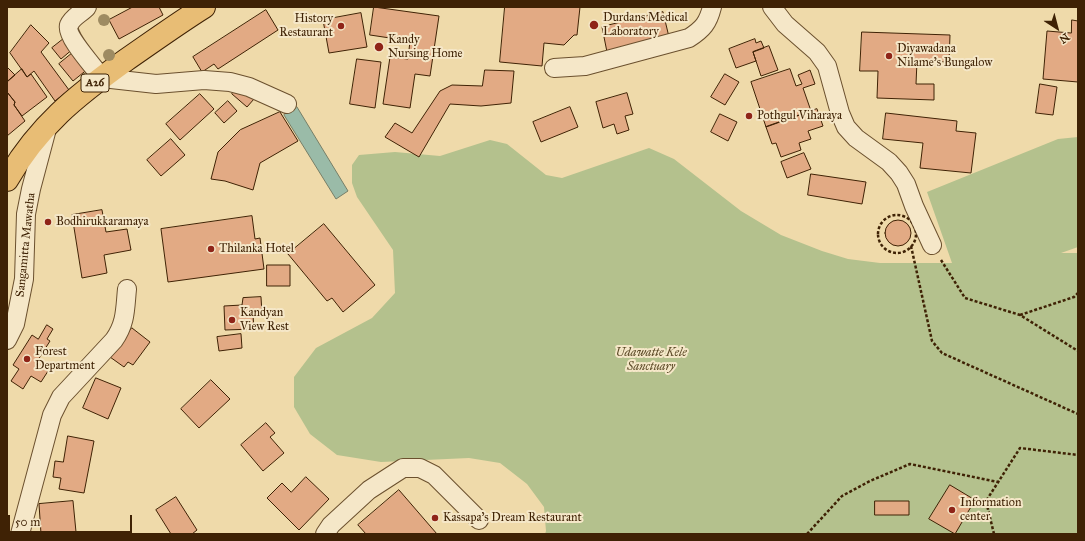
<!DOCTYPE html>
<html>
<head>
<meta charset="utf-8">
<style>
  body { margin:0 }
  #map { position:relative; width:1085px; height:541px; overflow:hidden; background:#efdaaa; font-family:"IM FELL Great Primer",serif }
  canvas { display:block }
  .frame { position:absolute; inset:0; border:8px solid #3f2205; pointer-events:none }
  .north { position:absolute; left:1037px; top:8px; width:40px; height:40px; -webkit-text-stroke:3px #f5e7c8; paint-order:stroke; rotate:144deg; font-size:11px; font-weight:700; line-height:16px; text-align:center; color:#3f2205 }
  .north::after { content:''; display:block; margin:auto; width:14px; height:18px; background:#3f2205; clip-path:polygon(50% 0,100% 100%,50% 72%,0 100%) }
  .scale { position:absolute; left:8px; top:515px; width:124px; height:18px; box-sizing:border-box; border:2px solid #3f2205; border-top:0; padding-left:5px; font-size:12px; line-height:14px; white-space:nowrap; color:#3f2205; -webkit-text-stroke:3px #f5e7c8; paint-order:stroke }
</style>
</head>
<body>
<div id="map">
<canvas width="1085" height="541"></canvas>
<div class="frame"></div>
<div class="north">N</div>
<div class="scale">50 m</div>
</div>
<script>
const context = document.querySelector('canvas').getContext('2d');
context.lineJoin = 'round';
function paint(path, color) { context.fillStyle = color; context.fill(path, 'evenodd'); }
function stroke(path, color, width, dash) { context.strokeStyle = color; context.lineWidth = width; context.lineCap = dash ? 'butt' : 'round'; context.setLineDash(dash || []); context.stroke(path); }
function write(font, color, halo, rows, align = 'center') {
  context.font = font + ' "IM FELL Great Primer",serif'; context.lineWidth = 4; context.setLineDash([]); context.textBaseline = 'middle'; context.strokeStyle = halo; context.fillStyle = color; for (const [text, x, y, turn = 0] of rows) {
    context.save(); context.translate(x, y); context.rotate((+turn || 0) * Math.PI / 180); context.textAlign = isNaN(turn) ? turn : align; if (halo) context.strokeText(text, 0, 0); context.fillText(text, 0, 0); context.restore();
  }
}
paint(new Path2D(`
  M1078,137V247L1061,253H1078V534H545L546,531L544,507L527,484L500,463L469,458L381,462L337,455L310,434L294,407V377L316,348L372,318L395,293L393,250L357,197L352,183V165L359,155L395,152L440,156L490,140L507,144L546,175L562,178L649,148L674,159L741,211L781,235L822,251L848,259L880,263H952L927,192L1058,139Z`), '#b4c18d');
const water = new Path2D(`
  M297,107L348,191L336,199L284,115Z`);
paint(water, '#9abba8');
stroke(water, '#767e67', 1);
const building = new Path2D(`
  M133,7H159L163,15L119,39L109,20Z
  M374,7L439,16L430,76L415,74L410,108L383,104L390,57L408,59L410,41L370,35Z
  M505,7H580L577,35H574L564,45L544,43L542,66L500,62Z
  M266,10L278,30L218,69L214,64L202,72L193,57Z
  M663,12L669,37L607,52L602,27Z
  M361,13L367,47L329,53L323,20Z
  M1072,20L1078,21V82L1043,79L1047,31L1071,33Z
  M31,25L49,43L41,52L69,90L55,101L34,71L27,77L10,53Z
  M862,32L950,35L949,62L917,61L916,84H934V100L877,98L878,71H860Z
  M66,37L74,48L61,59L52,48Z
  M755,39L756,43L761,41L764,48L753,52L756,61L736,68L729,49Z
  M769,46L778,70L761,76L753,52Z
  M75,51L89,68L73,81L59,64Z
  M357,59L381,62L375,108L350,104Z
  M7,67L15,75L7,82Z
  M22,69L27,77L31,74L47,97L22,116L14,105L15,102L7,92V82Z
  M790,69L796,86L802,84L798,75L810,70L815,84L803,88L811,111L766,127L751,82Z
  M485,70L514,71L511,103L481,106L450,104L419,157L385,137L395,123L412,133L440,91L452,85L482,86Z
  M725,74L739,82L725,105L711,97Z
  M1040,84L1057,87L1053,115L1036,113Z
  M239,86L254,99L247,107L232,94Z
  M7,92L15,102L14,105L25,121L7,136Z
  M627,93L633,114L625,116L629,130L617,134L614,124L603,128L596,102Z
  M200,94L214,109L180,140L166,124Z
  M228,101L237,111L224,123L215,113Z
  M570,107L578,127L541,142L533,122Z
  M817,109L823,126L808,131L811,139L799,143L801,150L781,157L776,143L772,144L766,127Z
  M280,112L298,141L260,163L253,190L225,181L211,179L218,152L240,130Z
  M886,113L957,121L956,131L976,133L971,173L920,168L923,143L883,139Z
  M720,114L737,122L728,141L711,132Z
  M171,139L185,155L161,176L147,160Z
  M804,153L811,169L787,178L781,162Z
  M811,174L866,182L862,204L808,195Z
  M102,210L106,232L127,229L131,250L104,255L107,273L82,278L72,215Z
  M252,216L255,239L260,238L264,269L168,282L161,229Z
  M885 233a13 13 0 1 1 26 0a13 13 0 1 1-26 0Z
  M324,224L375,285L343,312L332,298L327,301L288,254Z
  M267,265H290V286H267Z
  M261,297L262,314L253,315L254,329L225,330L224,306L242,305L243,298Z
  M47,325L53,329L47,339L50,341L38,360L50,368L41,382L31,376L23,389L11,381L19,369L13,365L32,335L38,339Z
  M132,328L150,342L133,365L128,362L124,367L110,357Z
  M241,334L242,348L219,351L217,337Z
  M96,378L121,388L108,419L83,408Z
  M211,380L230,399L199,428L181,409Z
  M266,423L275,433L270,437L284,453L263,471L241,445Z
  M68,436L94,441L84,493L59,489L61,478L53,477L55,461L63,462Z
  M306,477L329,499L299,530L267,498L282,483L291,492Z
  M950,485L975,500L955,534L929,519Z
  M399,490L437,534H366L358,525Z
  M176,497L197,530L192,534H171L156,510Z
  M73,501L76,532L41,534L39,504Z
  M875,501H909V515H875Z`);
paint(building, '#e2aa84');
stroke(building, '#3f2205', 1);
const minor = new Path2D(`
  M87,7C82,13 72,17 69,25C65,36 95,68 102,78L156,84L204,80L230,82L249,87L287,104
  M772,7L785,24L817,52L827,66L840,113L846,127L856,138L889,162L899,173L906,184L914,206L932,245
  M554,68L585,66L689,38C703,29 708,23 712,7
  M7,340L15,324L24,279L26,214L31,189L48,125
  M20,534L52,415L61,397L114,340C126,323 125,309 127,289
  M325,534L331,525L369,490L403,468H420L434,475L479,520`);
const highway = new Path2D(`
  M7,180C38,126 76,96 126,60C152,42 177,24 204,7`);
stroke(minor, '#6b502e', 20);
stroke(highway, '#3f2205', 24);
stroke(new Path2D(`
  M878 234a19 19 0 1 1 38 0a19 19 0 1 1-38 0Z
  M911,246L932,341L942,353L1078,414
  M941,260L965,298L1020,315L1078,351
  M1020,315L1074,297L1078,293
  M807,534L842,496L870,481L910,464L998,482
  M994,534L986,501L1020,448L1078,455`), '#3f2205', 2.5, [3, 2]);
stroke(minor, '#f5e7c8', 18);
stroke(highway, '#e8bd75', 22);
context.fillStyle = '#9e8b62';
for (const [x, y] of [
  [104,20],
  [109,55]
]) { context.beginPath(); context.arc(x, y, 6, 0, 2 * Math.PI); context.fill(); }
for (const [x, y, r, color] of [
  [594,25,5,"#8f2418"],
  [341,26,4,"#8f2418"],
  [379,47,5,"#8f2418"],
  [889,56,4,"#8f2418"],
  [749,116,4,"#8f2418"],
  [48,222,4,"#8f2418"],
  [211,249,4,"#8f2418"],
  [232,320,4,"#8f2418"],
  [27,359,4,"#8f2418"],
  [952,510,4,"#8f2418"],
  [435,518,4,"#8f2418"]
]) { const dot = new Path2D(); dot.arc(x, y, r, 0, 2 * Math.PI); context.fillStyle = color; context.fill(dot); stroke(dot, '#f5e7c8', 1.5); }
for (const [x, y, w] of [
  [95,83,28]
]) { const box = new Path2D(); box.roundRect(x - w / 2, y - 9, w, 18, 3); context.fillStyle = '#f5e7c8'; context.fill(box); stroke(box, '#3f2205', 1); }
write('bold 11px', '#3f2205', null, [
  ["A26",95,83]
]);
write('12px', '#3f2205', '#f5e7c8', [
  ["Durdans Medical",603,18],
  ["Laboratory",603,32],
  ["History",333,19,"right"],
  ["Restaurant",333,33,"right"],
  ["Kandy",388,40],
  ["Nursing Home",388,54],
  ["Diyawadana",897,49],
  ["Nilame's Bungalow",897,63],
  ["Pothgul Viharaya",757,116],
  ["Bodhirukkaramaya",56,222],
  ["Thilanka Hotel",219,249],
  ["Kandyan",240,313],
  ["View Rest",240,327],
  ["Forest",35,352],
  ["Department",35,366],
  ["Information",960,503],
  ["center",960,517],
  ["Kassapa's Dream Restaurant",443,518]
], 'left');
write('12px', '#3f2205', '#f5e7c8', [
  ["Sangamitta Mawatha",26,245,-84]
]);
write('italic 12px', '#5c4a27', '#f5e7c8', [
  ["Udawatte Kele",651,353],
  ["Sanctuary",651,367]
]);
</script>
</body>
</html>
